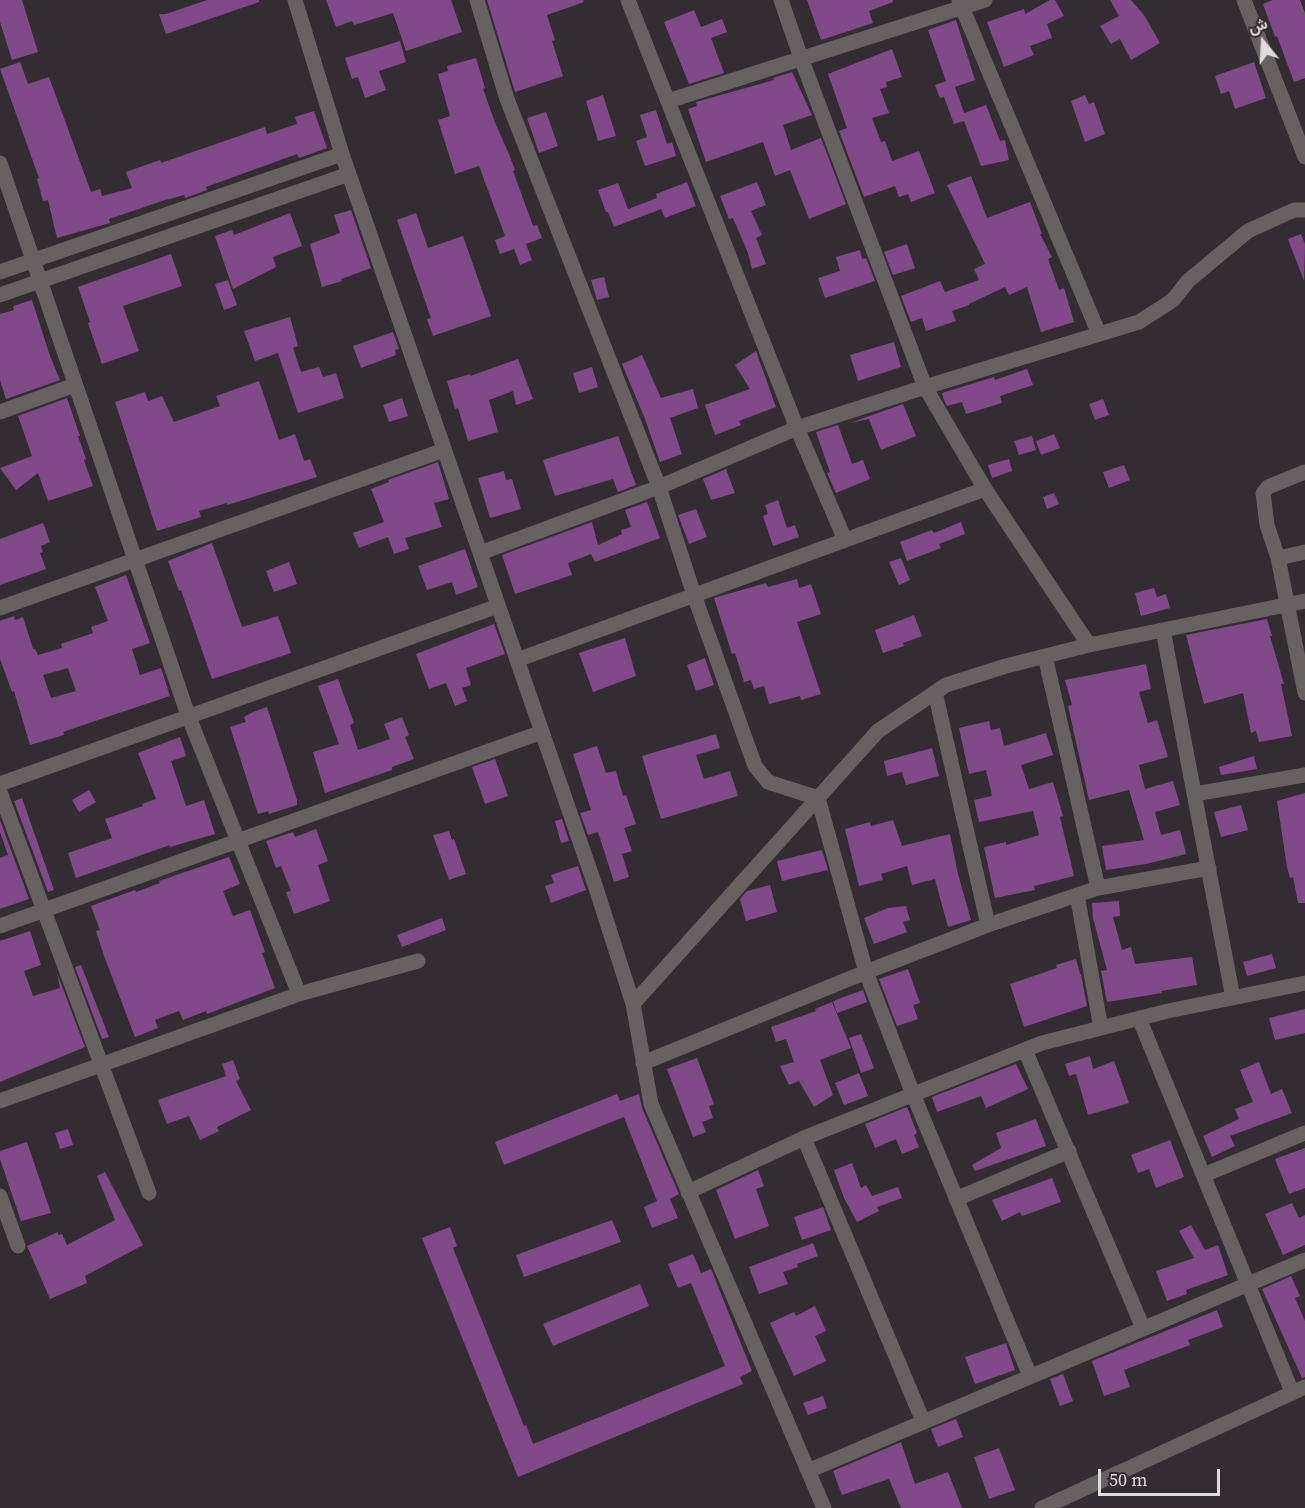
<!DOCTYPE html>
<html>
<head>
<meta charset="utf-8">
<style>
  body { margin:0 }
  #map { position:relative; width:1305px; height:1508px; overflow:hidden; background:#342c33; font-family:"Source Serif 4",Vazirmatn,serif }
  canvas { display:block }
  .north { position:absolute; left:1233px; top:12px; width:60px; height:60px; -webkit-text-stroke:4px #342c33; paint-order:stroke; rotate:342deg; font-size:16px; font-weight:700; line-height:24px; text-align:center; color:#e0dbdf }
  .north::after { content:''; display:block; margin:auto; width:21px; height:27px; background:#e0dbdf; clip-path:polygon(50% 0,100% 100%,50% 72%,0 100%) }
  .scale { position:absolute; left:1098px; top:1469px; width:122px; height:27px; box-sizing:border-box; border:3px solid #e0dbdf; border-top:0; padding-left:8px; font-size:18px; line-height:21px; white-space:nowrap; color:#e0dbdf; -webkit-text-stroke:4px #342c33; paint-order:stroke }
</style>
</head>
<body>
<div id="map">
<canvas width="1305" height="1508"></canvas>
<div class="north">ش</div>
<div class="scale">50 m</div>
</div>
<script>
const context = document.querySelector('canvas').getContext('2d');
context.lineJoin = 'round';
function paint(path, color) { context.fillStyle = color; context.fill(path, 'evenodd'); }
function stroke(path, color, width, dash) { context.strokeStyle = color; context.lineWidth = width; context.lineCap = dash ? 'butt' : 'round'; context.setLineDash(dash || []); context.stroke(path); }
paint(new Path2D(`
  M0,0H22L38,52L12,60L0,22Z
  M207,0H259V2L166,34L159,14H166Z
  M326,0H451L462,32L406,51L393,13L354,25L352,21L336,27Z
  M487,0H583L584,2L547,15L555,40L552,41L563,76L515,92Z
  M807,0H893V2L869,11L873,23L821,40Z
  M1050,0H1055L1064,16L1047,24L1052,38L1030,46L1034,55L1004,67L987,22L1024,9L1025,14Z
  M1110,0H1131L1144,15L1160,43L1131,60L1120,39L1111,44L1100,26L1119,16Z
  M1273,0H1300L1305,13V78L1294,82L1277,36L1275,37L1263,4Z
  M694,10L701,27L722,19L727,32L711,38L724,73L689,84L664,22Z
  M956,20L975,80L955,87L964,113L986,105L1000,141L1005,140L1009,160L981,166L964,121L954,124L944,97L940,98L935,85L946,81L928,30Z
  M400,41L406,62L379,71L386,90L365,98L358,77L352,79L345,58Z
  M892,49L902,77L886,82L887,87L880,89L889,113L872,118L881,142L885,141L892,161L919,151L935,193L911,202L908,194L899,197L895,186L864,197L839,131L847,128L828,74Z
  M476,58L485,88L483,89L496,125L509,154L515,170L513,171L533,226L537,225L542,238L526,244L532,260L520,265L514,249L500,254L495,240L505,236L479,166L455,174L438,120L450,116L438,74L448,71L447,66Z
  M20,62L28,84L49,77L91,192L100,189L102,196L132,188L126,172L160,160L161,163L265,127L267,134L297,124L295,117L314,111L327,148L299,158L297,154L206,187L207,190L185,198L184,195L162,201L109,219L110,223L57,238L48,200L43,201L37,179L39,178L0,69Z
  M1254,62L1266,98L1235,109L1229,91L1221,94L1215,76Z
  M792,72L812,115L783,125L791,150L821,138L846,204L809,219L790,170L775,176L763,142L706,162L688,109L697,106L696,102L774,80L773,78Z
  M603,95L616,136L598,141L586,101Z
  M1085,95L1089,104L1094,102L1105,134L1085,142L1071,101Z
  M656,110L667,144L672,142L676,156L645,166L636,141L647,137L640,115Z
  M546,112L558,146L539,153L527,118Z
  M971,176L987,218L1030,202L1042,234H1040L1052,257L1048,259L1059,290L1064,288L1074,322L1041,332L1027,287L1009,295L1005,287L969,304V305L952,311L956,321L926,331L922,318L911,322L901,296L940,281L945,292L979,280L974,269L985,264L947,185Z
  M687,182L696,206L665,218L661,209L614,227L608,212H606L598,190L618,183L628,209L657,198L656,194Z
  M757,182L766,205L751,211L762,235L756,238L766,264L752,269L748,253L733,218L729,219L720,196Z
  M351,210L371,268L341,279L342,281L322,287L310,244L340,233L334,215Z
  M290,213L302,246L273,257L276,267L233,289L215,236L232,230L234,235Z
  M416,213L428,248L463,236L491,316L433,336L427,319L431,318L397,220Z
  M1301,234L1305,244L1304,281L1288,239Z
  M907,244L915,268L893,275L884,252Z
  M860,250L862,259L866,258L875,281L825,298L818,278L840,271L836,257Z
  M171,254L182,286L123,306L139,351L102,364L88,323L90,322L78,287Z
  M604,277L609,297L597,300L591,280Z
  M228,280L237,305L224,310L215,284Z
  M32,300L50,356L60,380L6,399L0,380V314L14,310L13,306Z
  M290,317L298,346L293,348L301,372L319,367L323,377L336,373L344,398L298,413L278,353L255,361L244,331Z
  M393,332L399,349L395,350L396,355L361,368L353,346Z
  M894,342L901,367L858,381L850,355Z
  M756,351L776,407L739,421L741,425L715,435L705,405L750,389L735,365Z
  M642,355L661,398L693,389L698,408L670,418L682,454L660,462L645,419L622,364Z
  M518,359L533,399L516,405L513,391L489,400L498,432L468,441L458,408L455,409L447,381L470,374V376Z
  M592,367L598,387L579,393L573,373Z
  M1027,369L1033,385L1000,396L1002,403L966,414L962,402L947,406L944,400L942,393L994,377L995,380Z
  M259,381L279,440L295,434L304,461L310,459L317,477L227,505V503L199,511L201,517L157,531L115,402L145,392L148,401L162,396L174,422L220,406L216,396Z
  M67,398L80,436H78L86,459L84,460L93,486L48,501L38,473L16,490L0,468L32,456L18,416Z
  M402,398L408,416L389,422L383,405Z
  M1103,399L1109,415L1095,420L1089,404Z
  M903,404L916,436L881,450L869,419L850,423Z
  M838,425L852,464L863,460L870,479L836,493L827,473L830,472L816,432Z
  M1054,434L1060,448L1041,455L1036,441Z
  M618,436L636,485L618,492L613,479L555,496L543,460Z
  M1032,436L1036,450L1019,455L1014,441Z
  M1009,459L1012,471L992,478L988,465Z
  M438,462L449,499L434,503L442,527L405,538L409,549L394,554L388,537L359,548L353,533L384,522L371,489L389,482L388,480Z
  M1124,465L1130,480L1109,488L1103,472Z
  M726,469L735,493L711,500L703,479Z
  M504,471L506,480L512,479L521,509L490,518L478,478Z
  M1054,493L1059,504L1047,509L1043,497Z
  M778,500L787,528L795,525L799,537L773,546L763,516L768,514L765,505Z
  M647,502L660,538L595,562L591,554L568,563L572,575L515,594L502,555L592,522L598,545L622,534L621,530L631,527L625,510Z
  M696,509L707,537L689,544L678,515Z
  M961,522L965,534L939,544L941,548L907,561L900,542L932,530L934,533Z
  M43,523L50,542L41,546L43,552L40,553L46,569L0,585V539Z
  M212,543L242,627L278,616L291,653L212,679L181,590L179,591L168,561Z
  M465,549L478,587L456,595L452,582L427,590L418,566Z
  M901,558L910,580L899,585L889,562Z
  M289,562L297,584L274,592L266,571Z
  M126,575L150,643L132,649L140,675L161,668L170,696L98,720L63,732L64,735L30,745L14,691L12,692L0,659V621L14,616L15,620L23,617L33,649H35L38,655L62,648L61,644L93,633L91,627L108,621L95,587ZM68,668L76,691L51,698L43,675Z
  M797,579L799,588L811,584L821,614L797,622L821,694L801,700L800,696L769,704L764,686L754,689L751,680L744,682L735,653L732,654L714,598L766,583L768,587Z
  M1154,588L1157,597L1166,594L1170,608L1141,616L1135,593Z
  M914,615L922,636L903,643L904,646L883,653L875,630Z
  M1267,619L1272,636H1270L1284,684H1281L1292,736L1259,742L1256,731L1251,733L1243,693L1204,704L1186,635Z
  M494,624L505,654L466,668L471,685L462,688L467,701L455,706L446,683L429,689L416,654Z
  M625,638L636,676L593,692L579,653Z
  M705,658L714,685L696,691L687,665Z
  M1146,664L1151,689L1139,692L1148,723L1157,720L1168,757L1139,765L1145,789L1173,781L1180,805L1155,812L1161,835L1180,830L1186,854L1146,864L1106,870L1102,846L1144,840L1129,790L1089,800L1068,706L1072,705L1065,680Z
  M338,679L354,723L350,725L358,750L390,739L384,724L402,717L409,735L405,737L414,759L392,767V770L325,793L313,752L339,744L318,686Z
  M267,707L297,800V805L269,814L268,811L258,814L230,727L246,722L244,717L253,712Z
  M989,721L991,730L1000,728L1004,746L1046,733L1053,755L1021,765L1029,789L1053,782L1063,816L1060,817L1074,876L1034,886L1035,890L995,898L984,847L1006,842V845L1039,835L1033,811L979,822L974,800L992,796L986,770L969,774L959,728Z
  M716,734L720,748L696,755L704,779L730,771L738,796L661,819L642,756Z
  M180,737L186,756L171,761L186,806L204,800L215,834L170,847V845L76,878L68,853L112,838L105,819L143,806L142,804L156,799L138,753Z
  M597,746L606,773L616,771L623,796L626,795L636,824L624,828L632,851L622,854L629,877L614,882L598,832L588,835L580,813L591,810L573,754Z
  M932,748L939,776L906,785L902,772L887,776L884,761Z
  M1254,756L1257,769L1221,775L1219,767Z
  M495,759L508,796L485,804L472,767Z
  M89,790L96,802L79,812L72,800Z
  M1305,793V903H1298L1293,877L1290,878L1287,867L1277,801Z
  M22,798L54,890L48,892L14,801Z
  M1241,805L1248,830L1221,837L1214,812Z
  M562,819L569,841L561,843L555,821Z
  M0,820L29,899L0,909V858L8,855L0,832Z
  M893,820L902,846L950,834L958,874L971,920L948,927L935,879L912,885L907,866L881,874L883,880L859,886L845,829L870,822L871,826Z
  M316,829L328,861L318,865L330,901L294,914L286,892L291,891L281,866L276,868L266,841L293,832L295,837Z
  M449,831L452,840L454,839L466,874L449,880L433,835Z
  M822,850L828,870L782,881L777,861Z
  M229,857L240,884L223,891L233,916L250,910L265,952L262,953L275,988L207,1014L206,1011L183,1020L179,1011L155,1020L158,1028L135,1037L104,956L96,931L100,930L91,906L135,890L136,892L160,883L159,881Z
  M578,866L586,890L551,903L545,886L554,883L551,875Z
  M770,885L777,912L746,921L740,899L747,891Z
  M1119,901L1120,916L1113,917L1122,950L1131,947L1135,964L1192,957L1197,985L1161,991L1162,993L1107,1002L1101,971L1107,970L1093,918L1092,903Z
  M906,906L910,920L903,922L907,932L874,944L864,918L888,908Z
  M442,918L446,930L402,947L397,935Z
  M30,931L41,965L24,971L33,996L60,988L57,973L85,1047L0,1082V941Z
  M1272,954L1276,968L1247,976L1243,962Z
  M1076,959L1080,974H1081L1087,1006L1024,1027L1010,984L1057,968L1056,965Z
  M81,965L109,1037L102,1039L75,967Z
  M908,969L920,1003L913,1005L918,1019L897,1026L879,979Z
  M863,990L867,1002L837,1013L833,1001Z
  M832,1002L851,1048L820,1060L833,1095L814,1107L799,1081L789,1085L780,1066L794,1062L786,1039L776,1042L771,1027L816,1011L815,1009Z
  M1305,1009V1033L1275,1040L1269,1018Z
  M861,1034L874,1068L861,1073L849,1038Z
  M1090,1056L1093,1069L1114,1061L1129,1103L1088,1115L1076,1074L1069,1076L1065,1064Z
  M697,1058L714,1104L709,1106L713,1118L702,1122L706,1132L693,1137L667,1069Z
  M233,1060L240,1079L236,1081L251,1110L217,1127L219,1131L200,1140L189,1116L167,1124L158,1100L226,1076L222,1064Z
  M1259,1062L1271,1094L1282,1089L1292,1113L1230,1136L1235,1146L1212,1157L1203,1136L1239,1119L1235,1109L1253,1102L1240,1070Z
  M1016,1064L1028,1089L986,1108L981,1096L937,1112L932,1097Z
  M859,1073L868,1096L844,1105L835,1083Z
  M617,1094L620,1101L639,1094L642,1108L679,1194L670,1199L678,1218L652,1228L644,1207L657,1201L624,1117L504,1165L495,1142Z
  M907,1107L917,1133L914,1135L919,1147L902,1154L896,1139L875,1148L865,1124Z
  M1036,1119L1046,1146L975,1171L972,1165L1001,1148L996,1133Z
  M68,1129L73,1145L60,1149L55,1133Z
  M1170,1140L1184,1177L1156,1188L1149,1169L1138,1173L1131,1155Z
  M27,1142L51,1213L21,1221L0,1159V1151Z
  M1305,1148V1188L1289,1194L1275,1159Z
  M852,1163L861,1188L866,1185L872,1196L898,1187L902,1198L877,1207L879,1211L857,1222L844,1198L834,1170Z
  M758,1170L764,1186L756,1189L769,1226L735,1239L716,1190Z
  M105,1172L143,1245L85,1276L87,1283L50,1299L27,1246L58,1232V1235L62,1234L67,1245L115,1220L97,1176Z
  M1052,1178L1061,1202L1022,1216L1020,1212L1002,1221L992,1200Z
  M1292,1203L1299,1218L1305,1215V1245L1283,1255L1265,1214Z
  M823,1207L831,1230L802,1240L794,1217Z
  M612,1220L621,1242L524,1277L516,1255Z
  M1191,1225L1205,1250L1218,1245L1228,1275L1186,1290L1187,1294L1167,1301L1156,1271L1194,1258L1179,1231Z
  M450,1227L457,1246L453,1248L524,1426L526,1425L533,1444L725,1366L691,1283L678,1288L668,1264L693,1254L701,1273L711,1269L752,1371L740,1377L743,1384L518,1477L422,1238Z
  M813,1243L818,1256L797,1264L798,1267L783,1272L788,1284L759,1294L749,1267Z
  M1291,1276L1300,1296L1295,1298L1305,1321V1377L1302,1378L1262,1289Z
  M640,1284L649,1306L553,1346L543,1324Z
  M815,1306L826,1331L815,1336L826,1361L794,1376L770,1323L794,1312L796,1316Z
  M1217,1310L1223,1327L1188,1340L1190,1345L1124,1370L1130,1387L1104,1396L1092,1361Z
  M1006,1343L1015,1370L975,1384L965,1357Z
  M1063,1374L1073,1401L1060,1406L1050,1379Z
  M823,1396L827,1408L808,1415L803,1403Z
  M956,1419L963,1437L938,1447L931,1429Z
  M901,1442L915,1484L948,1472L962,1508H901L889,1479L842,1495L833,1471Z
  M999,1448L1015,1490L989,1499L974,1457Z`), '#804a88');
stroke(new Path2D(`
  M295,0L342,154L596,888L633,1004L651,1104L824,1508
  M477,0L507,99L659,487L694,595L755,766L768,782L818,798L866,972L913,1094L1030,1376
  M628,0L797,428L845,540
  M959,0L1099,334
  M1244,0L1305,157
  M668,101L985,0
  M0,163L188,715L299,994
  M0,272L342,154
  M0,295L349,174
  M0,412L75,385
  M1305,552L1278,558L1305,693
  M480,553L659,487L797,428L925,387L801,58L781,0
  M1278,558L1267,525L1263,493L1268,487L1305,472
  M0,608L444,450
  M1163,630L1233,998
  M1089,645L985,489L925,387L1139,322L1173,300L1188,281L1248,231L1294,210H1305
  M1045,656L1098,888
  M517,660L985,489
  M935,692L988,925
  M0,784L498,606
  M0,792L149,1193
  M1195,794L1305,775
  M1077,895L1101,1028
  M0,926L542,732
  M633,1004L878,731L946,685L1006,666L1089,645L1305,601
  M1139,1018L1292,1392
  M1025,1050L1143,1328
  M643,1063L866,972L988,925L1098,888L1209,868
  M0,1101L299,994L418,961
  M804,1138L923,1421
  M1204,1175L1305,1133
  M688,1192L804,1138L1042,1043L1168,1011L1305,983
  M0,1196L18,1246
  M956,1199L1069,1151
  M808,1471L1305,1260
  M1042,1508L1305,1387`), '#676162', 15);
</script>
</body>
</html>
